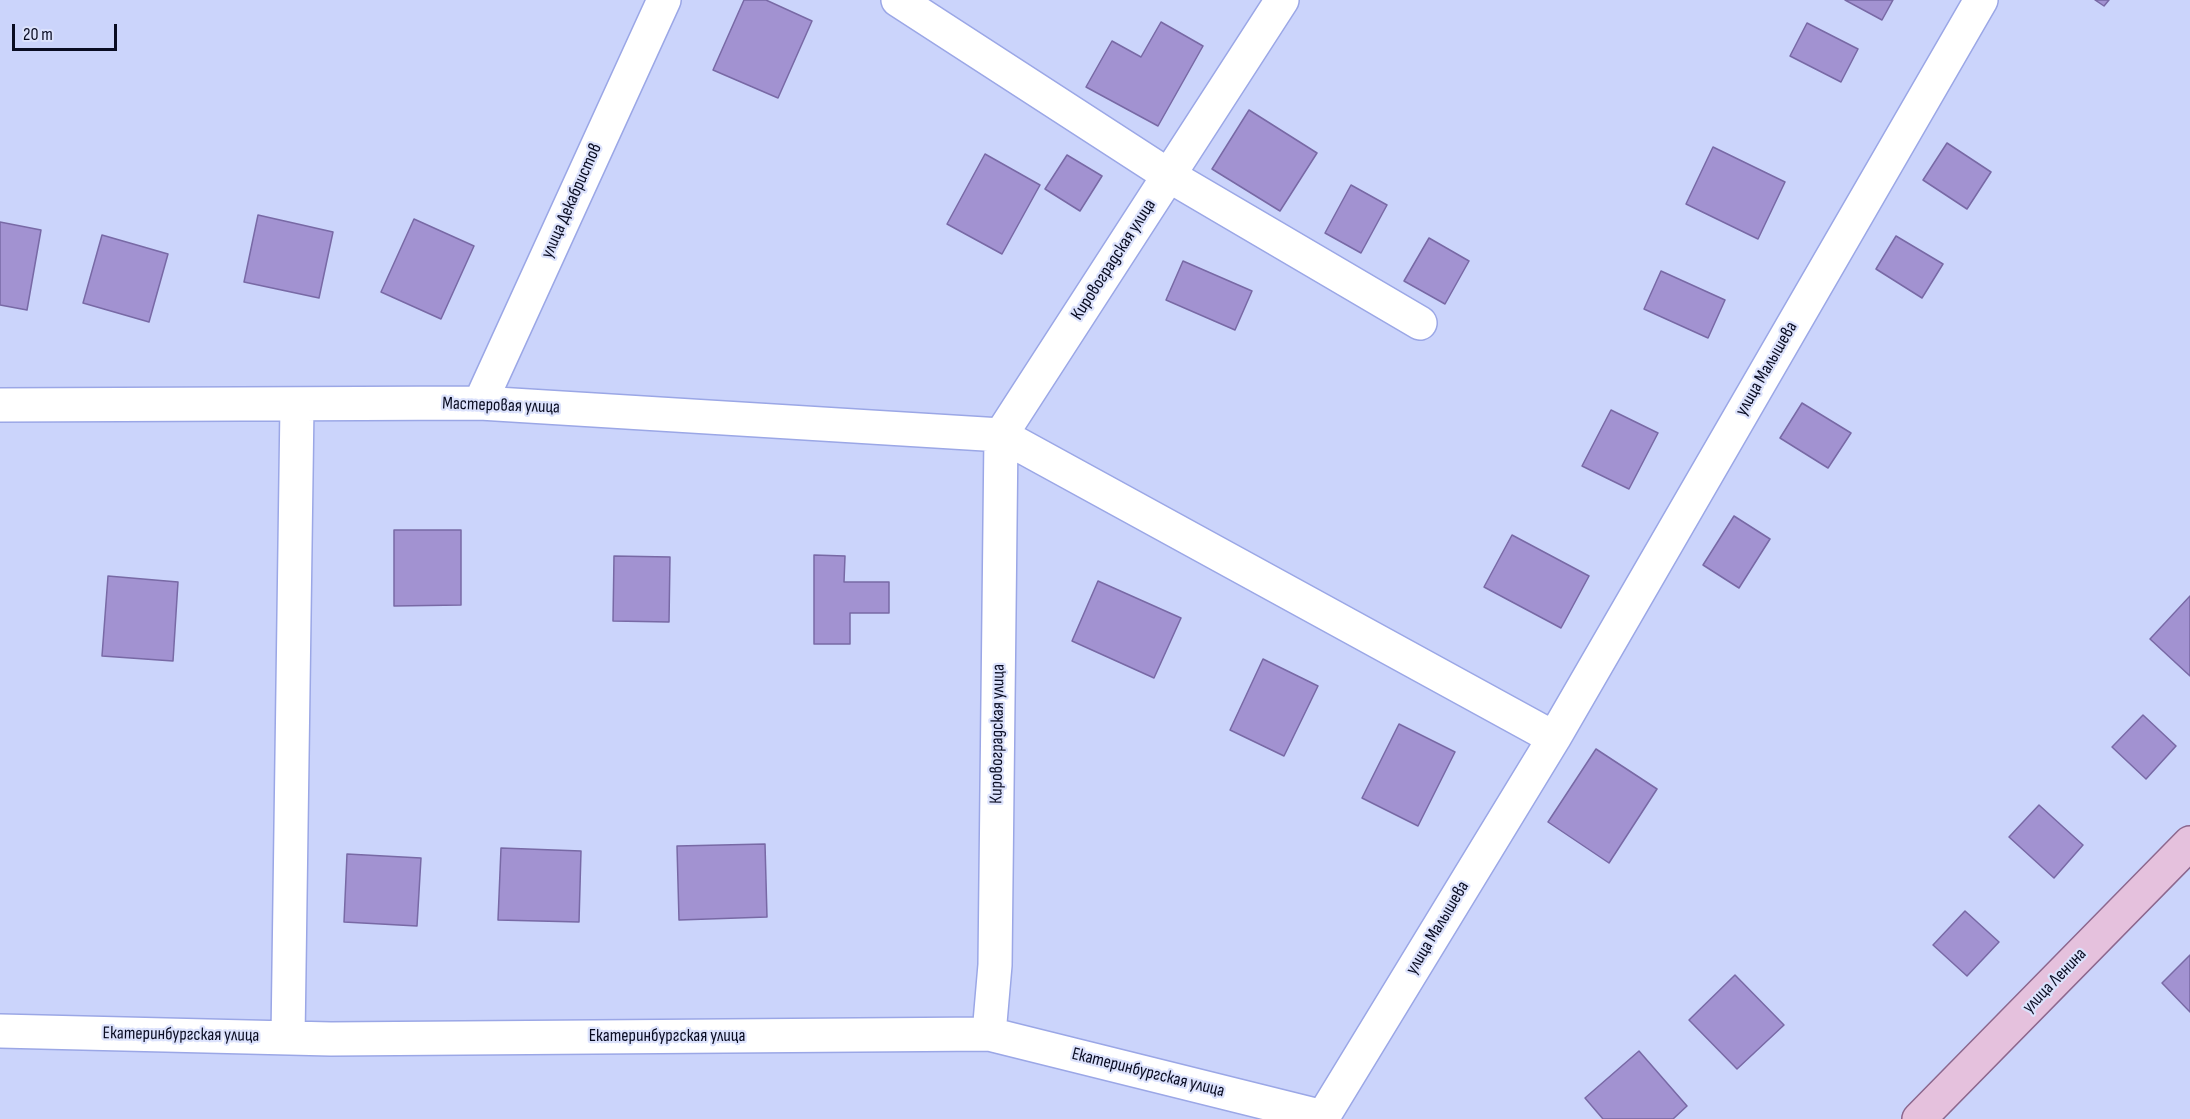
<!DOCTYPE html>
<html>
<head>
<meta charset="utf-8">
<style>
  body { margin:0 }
  #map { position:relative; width:2190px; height:1119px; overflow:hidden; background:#cbd4fb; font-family:"Sofia Sans Condensed",sans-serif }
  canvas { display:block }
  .scale { position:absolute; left:12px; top:24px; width:105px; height:27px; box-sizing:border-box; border:3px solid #090c22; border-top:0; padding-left:8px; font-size:18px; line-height:21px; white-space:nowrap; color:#090c22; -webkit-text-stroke:4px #dce2fc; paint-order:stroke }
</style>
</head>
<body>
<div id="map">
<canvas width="2190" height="1119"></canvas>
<div class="scale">20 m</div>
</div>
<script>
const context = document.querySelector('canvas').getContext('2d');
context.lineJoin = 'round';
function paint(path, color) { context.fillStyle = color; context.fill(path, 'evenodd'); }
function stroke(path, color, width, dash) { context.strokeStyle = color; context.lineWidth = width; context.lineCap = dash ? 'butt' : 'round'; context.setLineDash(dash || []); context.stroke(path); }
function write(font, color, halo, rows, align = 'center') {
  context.font = font + ' "Sofia Sans Condensed",sans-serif'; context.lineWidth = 4.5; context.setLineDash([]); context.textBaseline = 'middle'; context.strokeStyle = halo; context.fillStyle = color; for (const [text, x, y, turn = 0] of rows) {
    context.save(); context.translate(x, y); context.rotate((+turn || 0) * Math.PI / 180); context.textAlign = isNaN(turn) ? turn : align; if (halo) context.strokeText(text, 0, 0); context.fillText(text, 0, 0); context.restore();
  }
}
const building = new Path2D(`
  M744,0H766L812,21L778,98L713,70Z
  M1845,0H1893L1882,20Z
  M2095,0H2109L2104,6Z
  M1161,22L1203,46L1158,126L1086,87L1112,41L1141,57Z
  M1807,23L1858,49L1841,82L1790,56Z
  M1249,110L1317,153L1280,211L1212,169Z
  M1947,143L1991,172L1967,209L1923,180Z
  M1713,147L1785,182L1758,239L1686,204Z
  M985,154L1040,185L1002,254L947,224Z
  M1067,155L1102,176L1080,211L1045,189Z
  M1351,185L1387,205L1361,253L1325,233Z
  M258,215L333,232L319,298L244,282Z
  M414,219L474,246L441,319L381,292Z
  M0,222L41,230L27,310L0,305Z
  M102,235L168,254L149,322L83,303Z
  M1896,236L1943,264L1922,298L1876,269Z
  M1429,238L1469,261L1445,304L1404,281Z
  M1183,261L1252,291L1235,330L1166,300Z
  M1661,271L1725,300L1708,338L1644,309Z
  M1802,403L1851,433L1828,468L1780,438Z
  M1611,410L1658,433L1629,489L1582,466Z
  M1734,516L1770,539L1739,588L1703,565Z
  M394,530H461V605L394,606Z
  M1512,535L1589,576L1561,628L1484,587Z
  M814,555L845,556L844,582H889V613H850V644H814Z
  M614,556L670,557L669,622L613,621Z
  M108,576L178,582L173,661L102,656Z
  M1098,581L1181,618L1154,678L1072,641Z
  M2190,596V676L2150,639Z
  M1263,659L1318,686L1284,756L1230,730Z
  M2143,715L2176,746L2146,779L2112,747Z
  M1399,724L1455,752L1418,826L1362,798Z
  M1596,749L1657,789L1609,863L1548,822Z
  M2039,805L2083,845L2054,878L2009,837Z
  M765,844L767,917L679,920L677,846Z
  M501,848L581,851L579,922L498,920Z
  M347,854L421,858L417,926L344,922Z
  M1965,911L1999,942L1967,976L1933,945Z
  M2190,955V1012L2162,983Z
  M1735,975L1784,1025L1737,1069L1689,1020Z
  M1639,1051L1687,1106L1673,1119H1603L1585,1098Z`);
paint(building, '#a292d1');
stroke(building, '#7869a5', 1.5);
const minor = new Path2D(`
  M898,0L1168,175L1420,323
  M480,403L664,0
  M0,405L480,403L1001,435L1554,738
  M0,1031L331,1039L989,1034L1323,1117L1554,738L1981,0
  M989,1034L995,965L1001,435L1282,0
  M288,1038L297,405`);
const major = new Path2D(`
  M1919,1119L2190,843`);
stroke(minor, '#9ba7e6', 36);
stroke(major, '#8c678d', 36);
stroke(minor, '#fff', 33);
stroke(major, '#e5c1dd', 33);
write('18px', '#090c22', '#dce2fc', [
  ["улица Декабристов",572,201,-66],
  ["Кировоградская улица",1114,260,-57],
  ["улица Малышева",1767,369,-60],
  ["Мастеровая улица",501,406,2],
  ["Кировоградская улица",998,734,-89],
  ["улица Малышева",1438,928,-59],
  ["улица Ленина",2055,981,-46],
  ["Екатеринбургская улица",181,1035,1],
  ["Екатеринбургская улица",667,1036],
  ["Екатеринбургская улица",1148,1073,14]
]);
</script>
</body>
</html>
